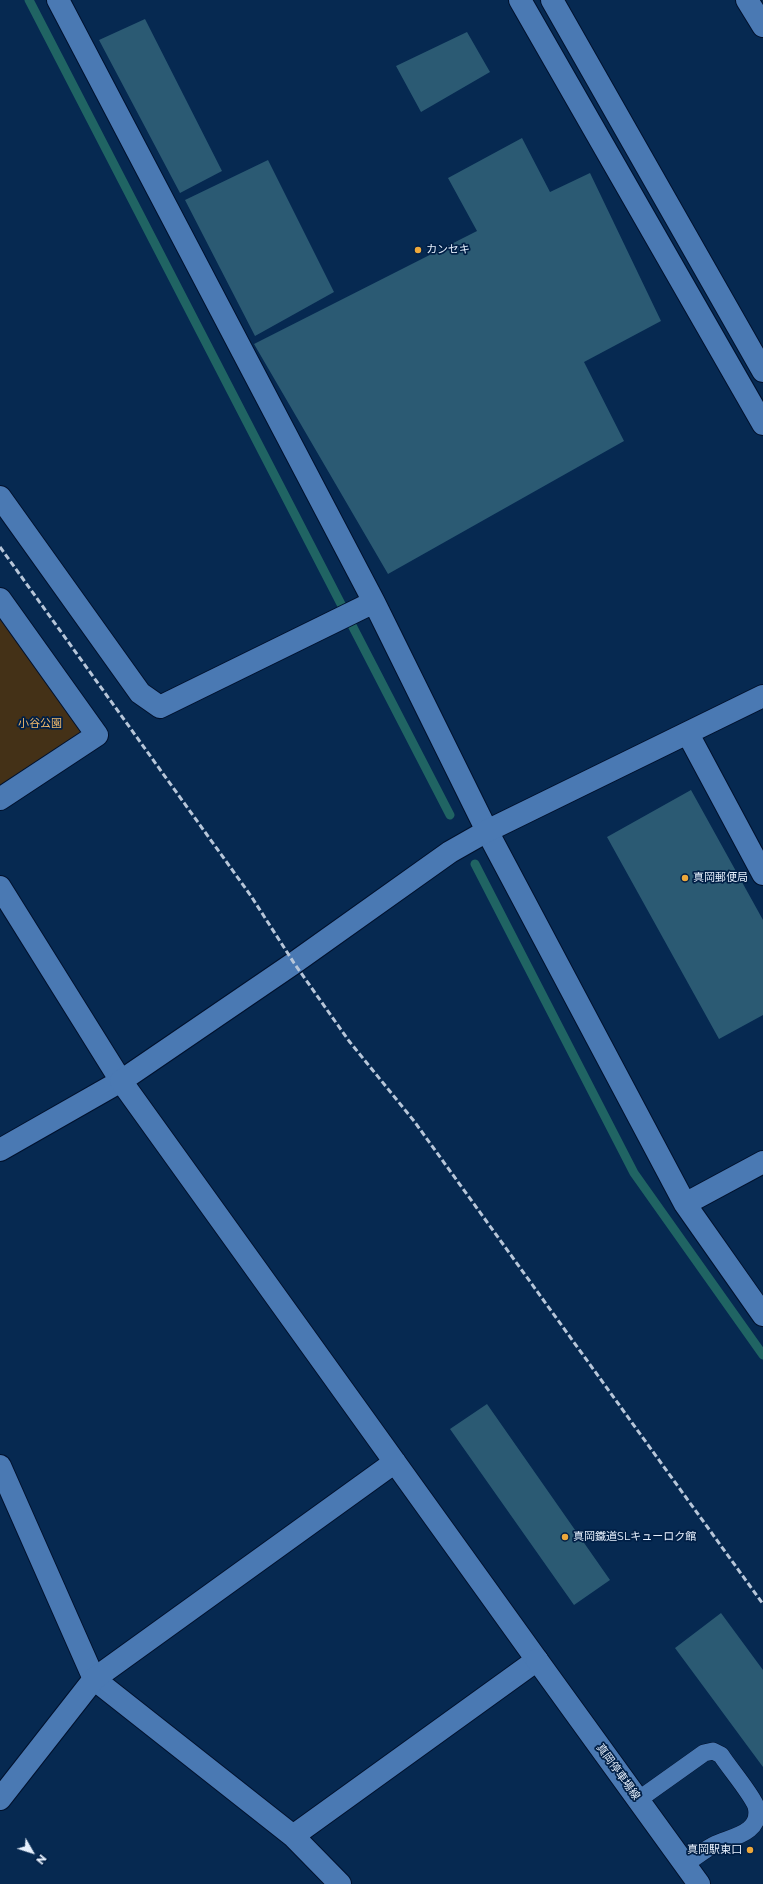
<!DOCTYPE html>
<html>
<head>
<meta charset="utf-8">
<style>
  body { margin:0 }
  #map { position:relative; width:763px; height:1884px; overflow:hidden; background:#062951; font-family:Montserrat,sans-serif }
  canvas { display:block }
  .north { position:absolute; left:12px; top:1832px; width:40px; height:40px; -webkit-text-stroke:3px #001f46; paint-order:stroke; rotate:129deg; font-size:11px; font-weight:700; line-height:16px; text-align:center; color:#e6f0fd }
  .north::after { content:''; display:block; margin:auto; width:14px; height:18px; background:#e6f0fd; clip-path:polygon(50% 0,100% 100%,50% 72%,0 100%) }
</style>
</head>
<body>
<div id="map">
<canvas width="763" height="1884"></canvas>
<div class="north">N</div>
</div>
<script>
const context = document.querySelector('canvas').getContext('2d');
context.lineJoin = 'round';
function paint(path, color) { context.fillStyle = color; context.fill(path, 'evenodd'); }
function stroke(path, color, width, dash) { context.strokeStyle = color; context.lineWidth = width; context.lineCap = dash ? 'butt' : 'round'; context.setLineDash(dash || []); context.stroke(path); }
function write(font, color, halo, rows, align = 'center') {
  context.font = font + ' Montserrat,"Noto Sans JP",sans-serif'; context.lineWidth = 3.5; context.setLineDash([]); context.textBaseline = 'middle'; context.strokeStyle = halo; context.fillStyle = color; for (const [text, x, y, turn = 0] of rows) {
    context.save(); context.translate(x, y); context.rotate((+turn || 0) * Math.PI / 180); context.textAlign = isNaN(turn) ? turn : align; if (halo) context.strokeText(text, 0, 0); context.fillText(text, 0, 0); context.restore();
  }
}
paint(new Path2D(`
  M0,599L97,735L0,799Z`), '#443117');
stroke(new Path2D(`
  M29,0L450,815
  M475,864L634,1173L763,1355`), '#206463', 9);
paint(new Path2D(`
  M145,19L222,171L180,193L99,40Z
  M467,32L490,72L421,112L396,66Z
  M522,138L550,192L590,173L661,321L584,362L624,441L388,574L254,344L477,231L448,178Z
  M268,160L334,292L255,336L185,200Z
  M691,790L763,920V1015L719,1039L607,837Z
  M487,1404L610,1580L574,1605L450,1429Z
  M721,1613L763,1670V1767L675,1648Z`), '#2b5a73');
const service = new Path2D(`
  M638,1800L704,1753L713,1751L721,1755C730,1769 750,1792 756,1806C763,1833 731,1837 716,1844C705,1849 695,1858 685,1864`);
const minor = new Path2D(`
  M58,0L374,602L487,831L685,1204L763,1315
  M747,0L763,26
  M0,497L140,693L160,707L374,602
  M0,599L97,735L0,799
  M0,887L121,1081L0,1150
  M685,1204L763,1162
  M0,1466L94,1679L293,1836L340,1884
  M293,1836L537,1660`);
const tertiary = new Path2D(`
  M520,0L763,424
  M552,0L763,371
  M688,734L763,874
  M537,1660L121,1081L294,963L450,852L487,831L763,696
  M0,1799L94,1679L395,1462`);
const secondary = new Path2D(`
  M537,1660L699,1884`);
stroke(service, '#00112d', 18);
stroke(minor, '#00112d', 24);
stroke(tertiary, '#00112d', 24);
stroke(secondary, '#00112d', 24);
stroke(service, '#4a79b3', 17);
stroke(minor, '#4a79b3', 22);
stroke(tertiary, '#4a79b3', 22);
stroke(secondary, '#4a79b3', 22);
stroke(new Path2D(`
  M0,547L251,896L294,963L349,1041L414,1121L763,1604`), '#b7c6d9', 3, [6, 3]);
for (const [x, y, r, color] of [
  [418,250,4,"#eda83b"],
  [685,878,4,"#eda83b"],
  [565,1537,4,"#eda83b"],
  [750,1850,4,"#eda83b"]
]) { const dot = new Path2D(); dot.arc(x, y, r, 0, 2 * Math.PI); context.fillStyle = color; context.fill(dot); stroke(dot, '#001f46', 1.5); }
write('11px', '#e6f0fd', '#001f46', [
  ["カンセキ",426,250],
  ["真岡郵便局",693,878],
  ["真岡鐵道SLキューロク館",573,1537],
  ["真岡駅東口",742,1850,"right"]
], 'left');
write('11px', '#f2ba6a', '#001f46', [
  ["小谷公園",40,724]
]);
write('11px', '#e6f0fd', '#001f46', [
  ["真岡停車場線",618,1772,54]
]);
</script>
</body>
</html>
